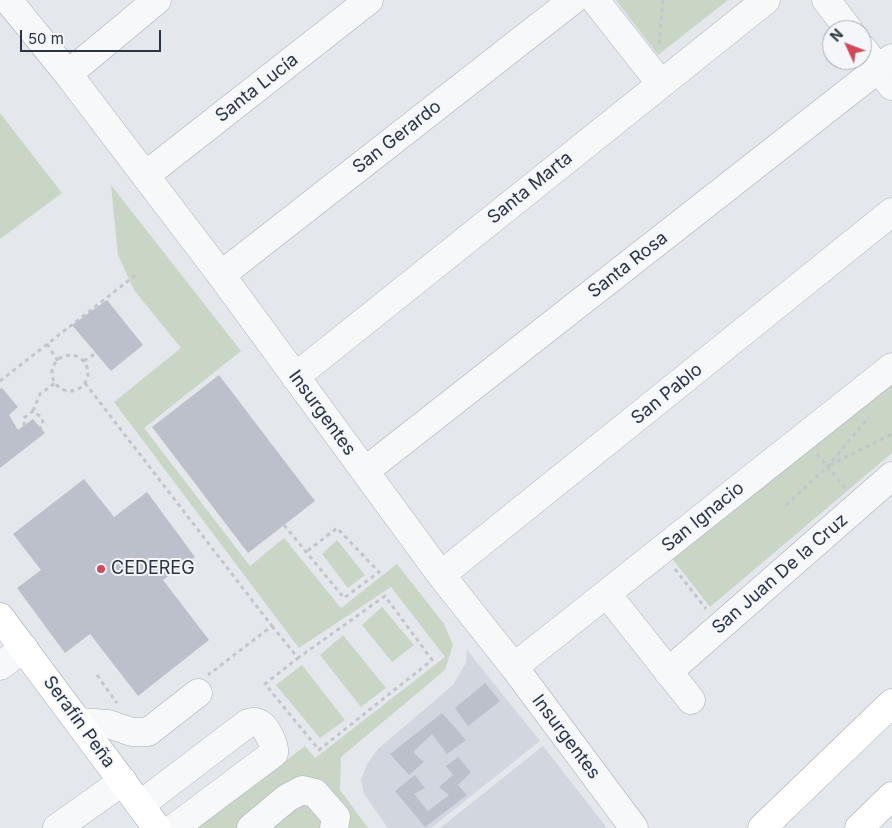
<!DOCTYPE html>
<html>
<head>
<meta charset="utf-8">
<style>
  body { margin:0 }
  #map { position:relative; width:892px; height:828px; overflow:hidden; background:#e4e7ec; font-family:Inter,sans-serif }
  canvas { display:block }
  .north { position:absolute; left:822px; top:20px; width:50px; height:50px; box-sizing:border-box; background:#f4f6f9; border:1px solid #a4a8b1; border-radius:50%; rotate:313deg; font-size:14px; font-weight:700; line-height:20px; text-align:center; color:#2b3445 }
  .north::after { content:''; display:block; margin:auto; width:18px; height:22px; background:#d1495b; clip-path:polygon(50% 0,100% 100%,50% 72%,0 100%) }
  .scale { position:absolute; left:20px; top:30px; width:141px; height:22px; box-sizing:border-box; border:2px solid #2b3445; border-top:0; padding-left:6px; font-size:15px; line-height:18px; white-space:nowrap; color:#2b3445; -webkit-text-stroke:4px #f4f6f9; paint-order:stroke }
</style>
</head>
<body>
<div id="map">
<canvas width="892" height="828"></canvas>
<div class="north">N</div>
<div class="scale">50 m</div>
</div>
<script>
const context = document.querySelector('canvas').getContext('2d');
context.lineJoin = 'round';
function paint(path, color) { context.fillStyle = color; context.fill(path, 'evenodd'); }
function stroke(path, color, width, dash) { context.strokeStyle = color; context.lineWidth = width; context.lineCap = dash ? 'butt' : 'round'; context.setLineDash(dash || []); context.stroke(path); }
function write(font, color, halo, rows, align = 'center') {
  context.font = font + ' Inter,sans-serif'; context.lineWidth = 4; context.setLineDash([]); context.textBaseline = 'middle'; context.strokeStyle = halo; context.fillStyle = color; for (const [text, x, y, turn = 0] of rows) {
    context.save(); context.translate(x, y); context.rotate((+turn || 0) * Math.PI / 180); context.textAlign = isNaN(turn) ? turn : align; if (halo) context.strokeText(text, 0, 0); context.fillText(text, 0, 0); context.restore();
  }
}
paint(new Path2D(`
  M467,650L540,741L431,828H388L364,794L361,780L367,764L378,749L453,685L466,663Z
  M543,746L607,828H440Z`), '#d2d6de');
paint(new Path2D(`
  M616,0H728L658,55Z
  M0,113L62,193L0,239Z
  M111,185L241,351L144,428L250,566L284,538L341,608L397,564L444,624L453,645L445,670L341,757L340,790L368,828H198L305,746L315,758L445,657L391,587L299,648L114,402L181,348L134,290L118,255Z
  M892,383V453L710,607L667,552Z
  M337,540L365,575L348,588L322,554Z
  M382,607L414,645L392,662L362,625Z
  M343,635L386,688L361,707L320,655Z
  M302,665L345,720L320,738L276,685Z`), '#c9d6c5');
paint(new Path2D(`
  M107,300L143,345L111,371L72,325Z
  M219,375L315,501L248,553L152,427Z
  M2,388L18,407L9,415L18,430L33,419L45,433L0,468V389Z
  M84,479L114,517L147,492L195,557L163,580L209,640L138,696L90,634L65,653L17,588L41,570L13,534Z
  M485,683L500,701L468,726L455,708Z
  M442,713L466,740L447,754L432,734L413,752L424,762L409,775L390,754Z
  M458,757L471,772L458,785L467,795L425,827L395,791L415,775L425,788L414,794L428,811L449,795L439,787L453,775L446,766Z`), '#bbc0ca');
const minor = new Path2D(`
  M8,0L68,74L221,275L441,575L514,667L634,828
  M595,0L661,84
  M826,0L849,30
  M862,48L892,86
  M68,74L157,0
  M146,175L369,0
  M221,275L573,0
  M295,377L766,0
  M365,471L892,58
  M441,575L892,212
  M607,594L691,700
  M0,666L24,648
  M514,667L892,367
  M668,672L892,476
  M79,722L108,724L132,732H148L198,693
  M140,805L248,723C252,722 256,721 260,724C267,728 275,745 274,753L174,828
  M57,828L123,781
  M251,828L287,798L302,790L315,793L336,817L334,828`);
const major = new Path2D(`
  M0,617L157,828
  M762,828L892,703
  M859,828L892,796`);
stroke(minor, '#a9aeb7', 29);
stroke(major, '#a3abb8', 29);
stroke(new Path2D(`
  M659,44L663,0
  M47,344L58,361
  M52 373a18 18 0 1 1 36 0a18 18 0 1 1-36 0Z
  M84,361L96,353
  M0,381L137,274
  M85,383L272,626L208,675
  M33,411L40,394L55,383
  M24,426V418L33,411L42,418L43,424L40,428
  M817,454L845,488
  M830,465L892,434
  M786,505L827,467L869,417
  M284,525L344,598L379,572L337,528L306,552
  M675,569L706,609
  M272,626L298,658L265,684L319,750L432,660L385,596L298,658
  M97,675L117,703`), '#c2c5cb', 3, [4, 4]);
stroke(minor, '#f7f8fa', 28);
stroke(major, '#fff', 28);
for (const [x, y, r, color] of [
  [101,569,5,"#d1495b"]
]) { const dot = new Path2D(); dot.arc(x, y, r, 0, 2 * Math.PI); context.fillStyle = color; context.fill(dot); stroke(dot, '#f4f6f9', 2); }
write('18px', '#2b3445', '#f4f6f9', [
  ["Santa Lucía",257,88,-38],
  ["San Gerardo",397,137,-38],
  ["Santa Marta",530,188,-39],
  ["Santa Rosa",628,265,-38],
  ["San Pablo",667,394,-39],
  ["Insurgentes",322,413,54],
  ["San Ignacio",703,517,-39],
  ["San Juan De la Cruz",780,574,-41],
  ["Serafín Peña",79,722,54],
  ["Insurgentes",566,737,53]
]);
write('18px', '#2b3445', '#f4f6f9', [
  ["CEDEREG",111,569]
], 'left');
</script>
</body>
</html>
